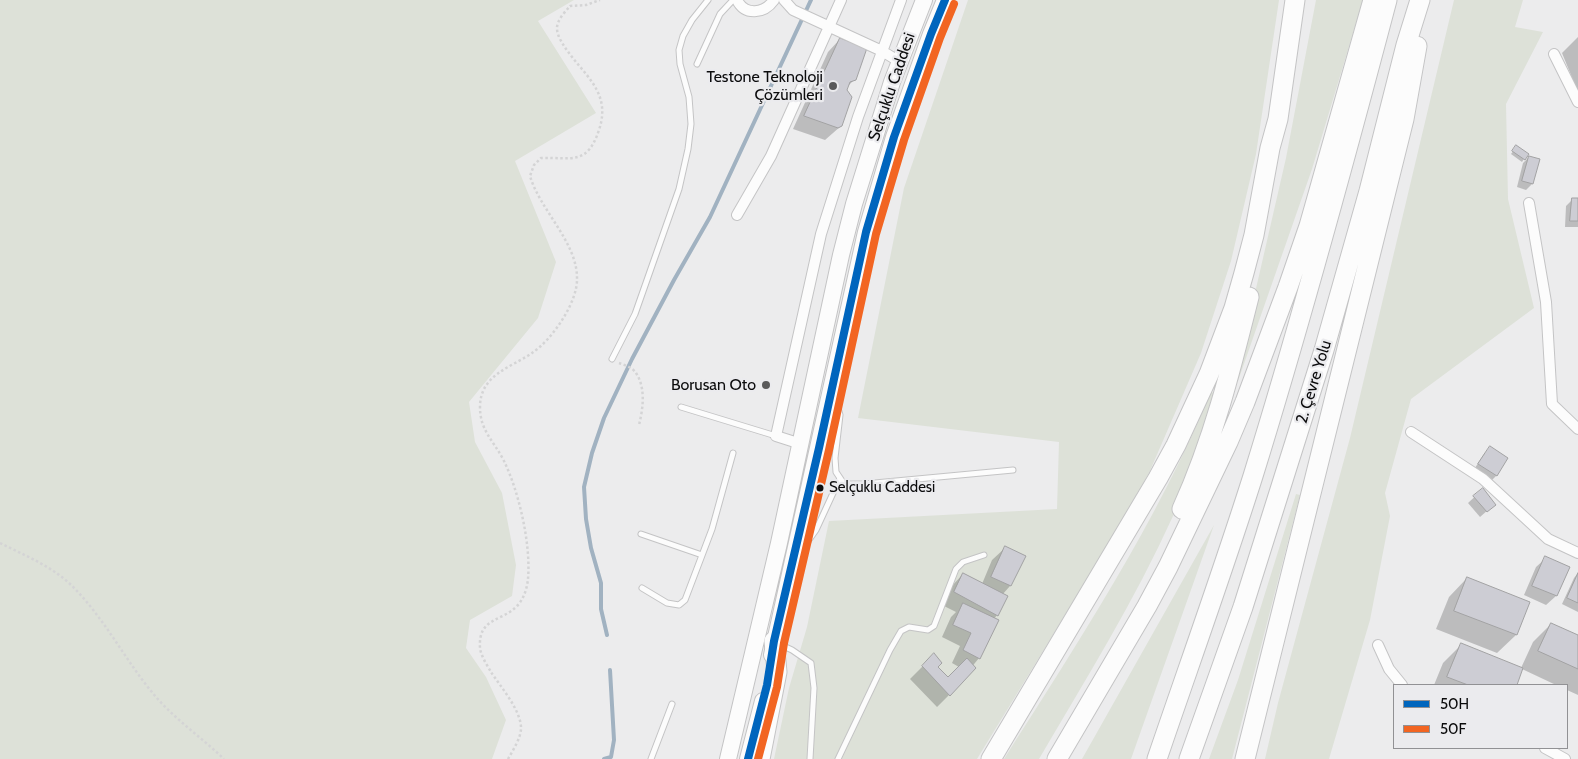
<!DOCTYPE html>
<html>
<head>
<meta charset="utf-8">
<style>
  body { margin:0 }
  #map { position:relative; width:1578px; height:759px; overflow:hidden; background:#ececed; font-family:Cabin,sans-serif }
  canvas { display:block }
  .legend { position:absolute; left:1393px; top:684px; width:175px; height:65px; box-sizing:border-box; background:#ebebee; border:1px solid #919194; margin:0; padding:6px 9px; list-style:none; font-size:15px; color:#0b0b0c }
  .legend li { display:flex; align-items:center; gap:10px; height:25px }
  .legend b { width:25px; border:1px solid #919194 }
</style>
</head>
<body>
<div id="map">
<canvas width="1578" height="759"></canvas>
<ul class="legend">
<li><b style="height:6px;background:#0065bd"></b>50H</li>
<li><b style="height:6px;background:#f26522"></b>50F</li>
</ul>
</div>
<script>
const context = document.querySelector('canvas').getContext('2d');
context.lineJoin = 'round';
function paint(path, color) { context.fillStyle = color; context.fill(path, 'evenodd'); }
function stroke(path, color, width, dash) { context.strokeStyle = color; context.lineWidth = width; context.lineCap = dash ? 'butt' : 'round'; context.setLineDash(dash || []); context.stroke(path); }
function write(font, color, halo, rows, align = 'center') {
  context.font = font + ' Cabin,sans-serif'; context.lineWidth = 4.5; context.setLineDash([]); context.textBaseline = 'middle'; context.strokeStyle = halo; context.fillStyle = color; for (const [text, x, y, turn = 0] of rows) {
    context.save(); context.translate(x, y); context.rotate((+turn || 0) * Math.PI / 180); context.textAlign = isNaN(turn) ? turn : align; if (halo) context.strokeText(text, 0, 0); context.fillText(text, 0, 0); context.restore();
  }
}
paint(new Path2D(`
  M0,0H574L538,21L596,113L515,161L556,262L538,318L469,402L475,442L502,493L516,565L512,596L470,620L466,648L486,677L506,720L492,759H0Z
  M968,0H1279L1256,154L1231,261L1201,353L1149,473L1108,545L977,759H774L789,688L807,627L829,521L1057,509L1059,442L858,418L904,188Z
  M1316,0H1363L1312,169L1238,381L1235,380L1286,158Z
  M1454,0H1523L1515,27L1543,32L1506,104L1508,199L1534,308L1411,399L1385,493L1390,516L1370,620L1329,759H1265L1278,703L1350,438Z
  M1211,392L1217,394C1203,435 1190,476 1173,516C1135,600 1086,679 1039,759H1004C1079,641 1157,522 1211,392Z
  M1296,494L1300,495L1232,759H1209L1238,680Z
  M1214,525L1131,759H1082Z`), '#dde1d8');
paint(new Path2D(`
  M1578,37V89L1577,90L1562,53Z
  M840,39L855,79L846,88L841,126L825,140L793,129L828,52Z
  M1514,150L1527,154L1522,162L1511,154Z
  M1529,157L1532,184L1526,190L1517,187L1523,163Z
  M1572,200H1578V227H1565L1566,206Z
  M1490,448L1507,458L1496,476L1490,482L1473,471L1484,454Z
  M1482,490L1488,510L1480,517L1468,503Z
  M1005,548L1010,586L1002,595L997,615L994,619L979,658L949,695L937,707L910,679L934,655L936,667L948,678L959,667L952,663L960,646L942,637L951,617L956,612L942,605L951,587L963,574L982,584L992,560Z
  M1546,558L1568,568L1556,596L1546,605L1524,595L1536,567Z
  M1578,573V612L1562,604L1574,578Z
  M1467,578L1528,602L1516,635L1497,653L1436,629L1449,597Z
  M1551,624L1578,636V695L1567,690V685H1556L1522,669L1515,685H1434L1443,663L1461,645L1521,668L1533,642Z`), '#0003');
stroke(new Path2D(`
  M607,635L601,609V583L591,548L586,519L584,487L592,453L604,418L632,359L674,280L710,217L811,0
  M604,759L611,757L614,740L610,670`), '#a1b2c1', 4);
const building = new Path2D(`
  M840,38L867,48L856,80L850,82L847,90L852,97L842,126L838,128L804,116Z
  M1516,145L1529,154L1525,160L1512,151Z
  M1529,156L1540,159L1533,184L1522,181Z
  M1572,198H1578V221H1570Z
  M1490,446L1508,458L1497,476L1478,464Z
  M1483,488L1496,505L1487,512L1473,496Z
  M1005,546L1026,556L1011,586L991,577Z
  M1545,556L1570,567L1557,596L1532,586Z
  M963,573L1008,596L998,616L954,592Z
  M1578,573V603L1567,598Z
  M1467,577L1530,602L1517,635L1454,611Z
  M963,603L999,620L980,659L963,650L971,633L953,625Z
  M1551,623L1578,635V669L1538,651Z
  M1461,643L1523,668L1517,685H1468L1447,677Z
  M934,653L942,663L938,667L948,677L967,658L976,668L950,696L922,666Z`);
paint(building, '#cdcdd4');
stroke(building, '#a2a2a3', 1);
const service = new Path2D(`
  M697,64L720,14L733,0
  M612,359L635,314L679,189L688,149L691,124L689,97L680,64L679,50L683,36L692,20L708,0
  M835,398L840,415L835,458L836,472L844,484H864L1013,470
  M681,407L776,436
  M641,534L702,555
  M801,551L816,530L840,478
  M642,588L667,603L679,605L685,600L712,529L733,453
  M779,644L792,650L811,663L814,688L810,759
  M651,759L672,704
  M838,759L890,650L901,631L909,627L928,630L934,626L956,569L963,562L984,555`);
const minor = new Path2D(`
  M737,0C745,16 764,14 774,0
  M784,0L793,10L882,51L900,62
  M1554,54L1578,102
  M1529,203L1546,302L1552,404L1578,429
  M737,215L771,156L841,0
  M1411,432L1483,479L1548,539L1578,553
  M801,444L776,436L821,234L858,117L901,0
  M1378,645L1389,669L1402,685
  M1545,748L1565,759`);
const primary = new Path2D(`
  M772,655L866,232L894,137L931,34L945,0
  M728,759L779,543L841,255L854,204L892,82L924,0
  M748,759L763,701`);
const motorway = new Path2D(`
  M1182,509C1213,441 1231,369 1249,297
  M760,759L777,672L774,641
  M991,759L1158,478L1176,445L1209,374L1234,308L1244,273L1254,235L1270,148L1278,119L1295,0
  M1057,759L1147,606L1168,567L1228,442L1245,402L1288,287L1309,226L1373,0
  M1157,759C1189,665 1223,571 1253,476C1302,318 1345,159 1387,0
  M1189,759L1243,607L1324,350L1369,191L1406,45L1420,0
  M1245,759L1404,119L1417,46`);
stroke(service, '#c4c4c5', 7);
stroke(minor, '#c4c4c5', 12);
stroke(primary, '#c4c4c5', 18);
stroke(motorway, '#c4c4c5', 21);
stroke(new Path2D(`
  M619,363C625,365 633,368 636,373C646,388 643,409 639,425
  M0,543C24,555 49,565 69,583C104,616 125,661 156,697C176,720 202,738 224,759
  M508,759C513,750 521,738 521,728C521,710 500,686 491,672C487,665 481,656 480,648C478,617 502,622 517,606C524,599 527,588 528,579C531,544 519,492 504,461C494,441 480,431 480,407C480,375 510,368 532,353C552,340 578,302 577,278C577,242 540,210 530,176L534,165L541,158C572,157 587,166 599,130C612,91 583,75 564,46C561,41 557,35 557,28C557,20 565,12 570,6L586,5L600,0`), '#d4d4d5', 2.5, [2.5, 2.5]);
stroke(service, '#fcfcfc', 5);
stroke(minor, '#fcfcfc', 10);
stroke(primary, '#fcfcfc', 16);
stroke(motorway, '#fcfcfc', 19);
stroke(new Path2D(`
  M748,759L767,685L774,641L819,448L866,232L894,137L931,34L945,0`), '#0065bd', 8);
stroke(new Path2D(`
  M758,759L777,687L784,643L829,450L876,234L904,140L940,38L954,4`), '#f26522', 8);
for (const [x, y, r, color] of [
  [833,86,5,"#5a5a5b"],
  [766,385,5,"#5a5a5b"],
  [820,488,4.5,"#0b0b0c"]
]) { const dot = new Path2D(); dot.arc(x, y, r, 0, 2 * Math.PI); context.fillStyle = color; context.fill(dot); stroke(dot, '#ebebee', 2); }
write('15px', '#0b0b0c', '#ebebee', [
  ["Selçuklu Caddesi",829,488]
], 'left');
write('16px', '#0b0b0c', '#ebebee', [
  ["Testone Teknoloji",823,77],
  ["Çözümleri",823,95],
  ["Borusan Oto",756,385]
], 'right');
write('16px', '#0b0b0c', '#ebebee', [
  ["Selçuklu Caddesi",892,87,-71],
  ["2. Çevre Yolu",1314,382,-73]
]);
</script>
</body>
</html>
